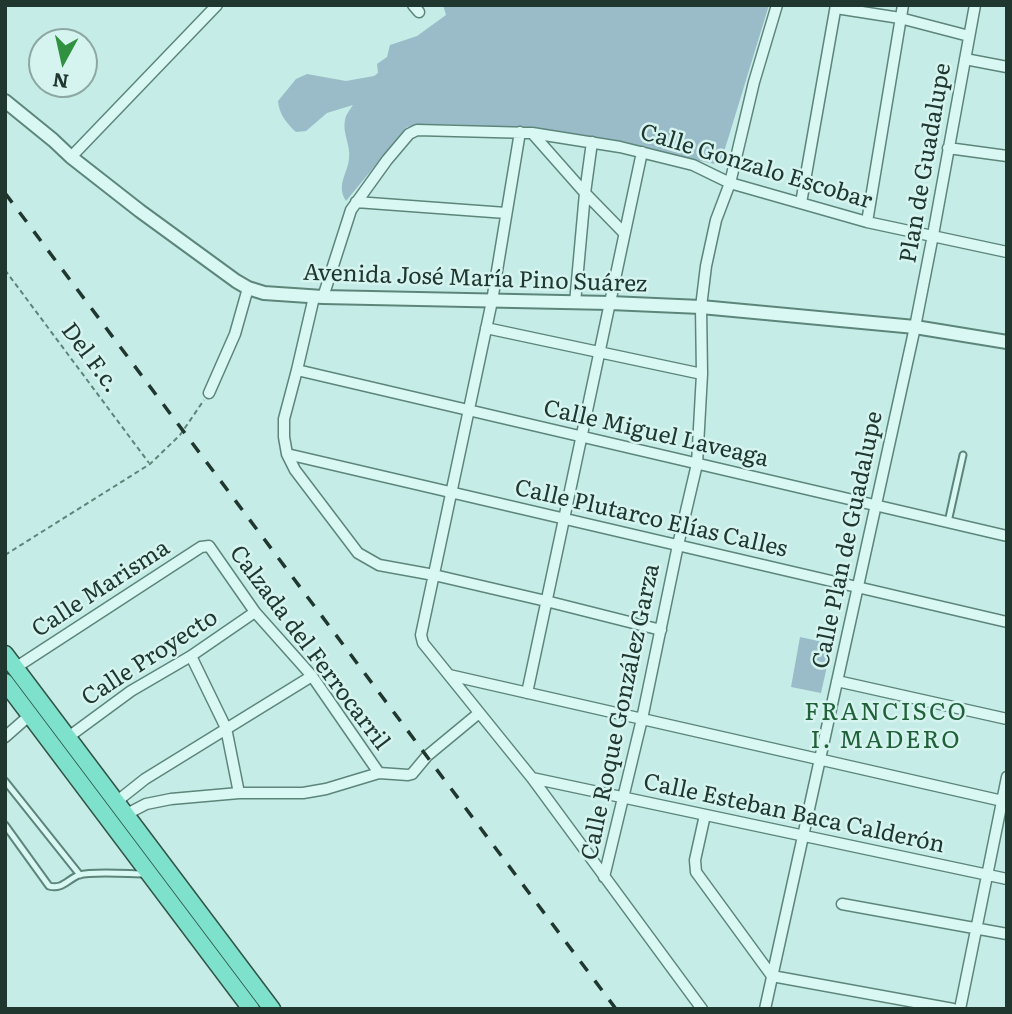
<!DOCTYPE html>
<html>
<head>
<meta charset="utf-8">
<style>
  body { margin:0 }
  #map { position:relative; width:1012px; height:1014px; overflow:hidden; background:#c6ece7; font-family:Literata,serif }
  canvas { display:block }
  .frame { position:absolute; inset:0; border:7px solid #20372f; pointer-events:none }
  .north { position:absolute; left:28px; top:28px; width:70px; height:70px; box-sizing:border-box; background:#d5f4f0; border:2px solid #8da8a3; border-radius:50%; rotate:188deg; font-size:19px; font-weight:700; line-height:28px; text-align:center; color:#20372f }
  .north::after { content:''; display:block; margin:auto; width:24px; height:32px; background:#309140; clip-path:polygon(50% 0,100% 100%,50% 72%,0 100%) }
</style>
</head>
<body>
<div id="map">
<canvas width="1012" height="1014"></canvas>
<div class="frame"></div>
<div class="north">N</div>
</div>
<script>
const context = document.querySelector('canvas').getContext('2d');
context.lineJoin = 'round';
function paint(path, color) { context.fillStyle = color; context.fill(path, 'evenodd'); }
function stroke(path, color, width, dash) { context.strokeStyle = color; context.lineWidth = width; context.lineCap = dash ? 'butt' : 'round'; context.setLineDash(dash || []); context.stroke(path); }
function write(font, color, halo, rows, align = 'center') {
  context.font = font + ' Literata,serif'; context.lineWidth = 5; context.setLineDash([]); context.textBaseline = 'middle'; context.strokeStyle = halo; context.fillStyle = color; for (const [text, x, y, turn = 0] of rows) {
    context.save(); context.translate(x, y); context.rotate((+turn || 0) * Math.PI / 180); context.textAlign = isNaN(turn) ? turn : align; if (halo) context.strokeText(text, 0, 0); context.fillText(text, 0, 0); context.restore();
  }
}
paint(new Path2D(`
  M443,5H769L720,165C650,151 580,136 509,129C474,125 441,122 407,127L346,201C336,185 347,175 349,159C351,145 342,133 345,120C346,114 350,110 353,105L327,113L306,131L296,132C287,124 279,114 278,101L296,79L307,74L346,81L374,76L378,73L377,64L387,57L390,45L417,36L446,15Z
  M800,637L832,644L821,693L791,687Z`), '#9abcc9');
const service = new Path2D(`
  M948,522L963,455
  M5,781L80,875
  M5,825L49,886C62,890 68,879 79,875C93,871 129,874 146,874`);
const minor = new Path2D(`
  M413,5L419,12
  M836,8L900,18L969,36
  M965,59L1007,67
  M520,132L492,301L421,635L423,643L532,778L702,1009
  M532,133L585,193L624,233
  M948,148L1007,156
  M71,157L217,5
  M356,202L506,213
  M801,203L836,5
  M867,222L903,5
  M314,297L297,370L284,419V437L287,454L295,470L358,553L379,565L434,575L546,601L661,630
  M323,297L351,210L387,160L409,134L417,130L532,133L620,147L693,165L730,183L867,222L1007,252
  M575,303L585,193L592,142
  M486,328L702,374
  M297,370L1007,536
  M209,393L235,334L248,288
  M287,454L1007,622
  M191,656L226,728L239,793
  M15,668L201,547L209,546L255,612L312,676L379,773
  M449,675L1007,802
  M837,681L1007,719
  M527,693L642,152
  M5,737L30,715
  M67,738L131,691L191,656L255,612
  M532,778L1007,879
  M116,802L145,779L312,676
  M125,815L146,804L171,799L239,793H303L326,789L379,773L408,775L412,774L427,756L479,713
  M705,815L695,860L696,872L772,976L953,1009
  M604,877L642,719L678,545L697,464L702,374L701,307L706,266L716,220L730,183L754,82L777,5
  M842,904L1007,934
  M765,1009L915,327L933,235L975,5
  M960,1009L1007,777`);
const tertiary = new Path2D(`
  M5,101L53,140L71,157L140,211L236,281L248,288L264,293L323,297L610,303L701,307L915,327L1007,342`);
const trunk = new Path2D(`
  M5,654L272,1009
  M5,682L251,1009`);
stroke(service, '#5d867a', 9);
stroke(minor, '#5d867a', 13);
stroke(tertiary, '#5d867a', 16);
stroke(trunk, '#305447', 19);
stroke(new Path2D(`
  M5,270L149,463
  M5,555L150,464L180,435L204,400`), '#5d867a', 2, [5, 3.5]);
stroke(service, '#d9f7f3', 5);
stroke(minor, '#d9f7f3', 10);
stroke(tertiary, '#d9f7f3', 12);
stroke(trunk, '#7ee1cc', 16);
stroke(new Path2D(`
  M5,193L616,1009`), '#20372f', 3.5, [12, 12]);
write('23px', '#20372f', '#d5f4f0', [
  ["Plan de Guadalupe",926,163,-80],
  ["Calle Gonzalo Escobar",756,167,17],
  ["Avenida José María Pino Suárez",475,279,2],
  ["Del F.c.",90,358,53],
  ["Calle Miguel Laveaga",656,434,13],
  ["Calle Plutarco Elías Calles",651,519,13],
  ["Calle Plan de Guadalupe",848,540,-78],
  ["Calle Marisma",101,589,-33],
  ["Calzada del Ferrocarril",309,648,53],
  ["Calle Proyecto",150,658,-33],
  ["Calle Roque González Garza",621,712,-78],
  ["Calle Esteban Baca Calderón",794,814,12]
]);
context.letterSpacing = '2px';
write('24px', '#21613a', '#d5f4f0', [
  ["FRANCISCO",886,713],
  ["I. MADERO",886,741]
]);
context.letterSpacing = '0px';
</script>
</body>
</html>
